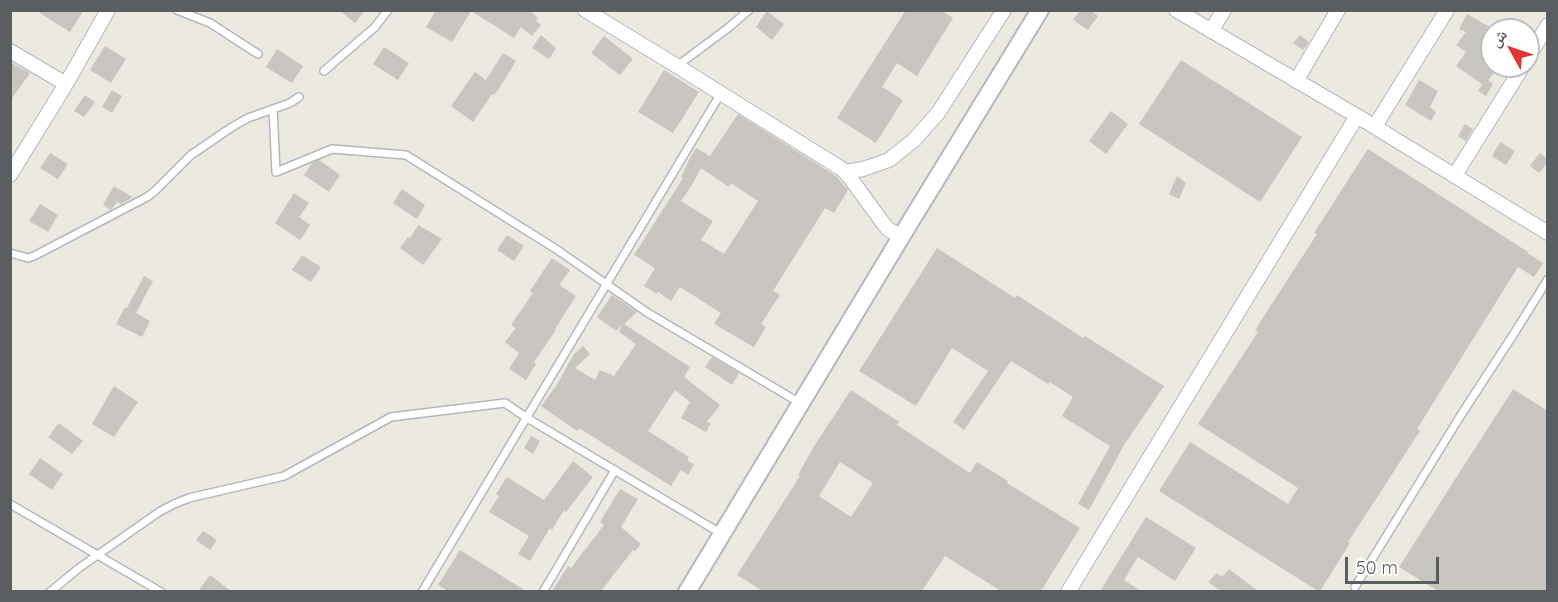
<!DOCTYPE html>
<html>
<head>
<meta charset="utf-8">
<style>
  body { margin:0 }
  #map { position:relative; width:1558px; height:602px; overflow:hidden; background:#ece9e1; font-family:Quicksand,"Noto Naskh Arabic",sans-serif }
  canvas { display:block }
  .frame { position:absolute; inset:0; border:12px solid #5a5e61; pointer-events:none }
  .north { position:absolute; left:1480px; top:18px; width:60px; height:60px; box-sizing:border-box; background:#fff; border:2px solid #bdbfc0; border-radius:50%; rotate:310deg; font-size:16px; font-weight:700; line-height:24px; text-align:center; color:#5a5e61 }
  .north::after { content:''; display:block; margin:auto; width:21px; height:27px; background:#de3535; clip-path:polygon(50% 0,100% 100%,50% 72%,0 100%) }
  .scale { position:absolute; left:1345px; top:557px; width:94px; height:27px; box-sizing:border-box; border:3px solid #5a5e61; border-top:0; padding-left:8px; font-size:18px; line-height:21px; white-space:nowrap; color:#5a5e61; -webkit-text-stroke:4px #fff; paint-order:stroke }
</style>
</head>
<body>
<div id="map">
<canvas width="1558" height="602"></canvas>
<div class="frame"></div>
<div class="north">ش</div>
<div class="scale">50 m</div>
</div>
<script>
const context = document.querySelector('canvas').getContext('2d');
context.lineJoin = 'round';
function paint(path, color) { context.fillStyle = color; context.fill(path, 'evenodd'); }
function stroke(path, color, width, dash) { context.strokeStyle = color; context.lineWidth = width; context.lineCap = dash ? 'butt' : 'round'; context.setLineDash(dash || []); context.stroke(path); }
paint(new Path2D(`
  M35,10H84L70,32Z
  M339,10H365L355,23Z
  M436,10H529L538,18L536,21L541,25L532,36L521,27L514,38L471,11L452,42L426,27Z
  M906,10H941L953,18L917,76L897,63L882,87L903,100L876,143L837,118Z
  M1080,10H1090L1098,16L1088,30L1073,20Z
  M767,11L784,24L772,40L756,27Z
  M1467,14L1490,27L1487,31L1492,35V66H1500L1488,80L1493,84L1486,96L1478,91L1482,84L1456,66L1466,52L1456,45L1466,32L1459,29Z
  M541,35L556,48L549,59L532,48Z
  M1300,35L1309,42L1303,50L1293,43Z
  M604,36L633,59L620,75L591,53Z
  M105,46L126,59L111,83L90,70Z
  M384,47L409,63L398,80L373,64Z
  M277,49L303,66L292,83L266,67Z
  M503,53L516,61L500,87L494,95L492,94L473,122L451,106L475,72L486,80Z
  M1181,60L1302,137L1260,202L1139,124Z
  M10,62L30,73L10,101Z
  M664,70L699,92L673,133L638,112Z
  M1419,80L1438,91L1430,107L1436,112L1431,121L1405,105Z
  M112,90L122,96L112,113L102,107Z
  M85,95L95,102L84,117L74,111Z
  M1111,111L1128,124L1106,154L1089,141Z
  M738,114L836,176L848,190L834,213L825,208L773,291L780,295L761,324L766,327L754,347L714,324L721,313L680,287L671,301L658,292L657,294L644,286L655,268L634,255L683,178L681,177L688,162L696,148L710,156ZM701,168L729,187L731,183L758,201L724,254L701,240L713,221L681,201L693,183Z
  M1465,124L1473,129L1466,141L1458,136Z
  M1500,142L1515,151L1506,165L1492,156Z
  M1368,149L1528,252L1527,253L1543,263L1534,277L1518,267L1417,429L1420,431L1348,542L1350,543L1320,591H1318L1159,491L1190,442L1288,504L1298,488L1198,424L1258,332L1255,330L1317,234L1314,233Z
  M50,153L68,164L58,179L40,168Z
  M1540,153L1548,159V162L1539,173L1530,166Z
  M319,160L340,175L329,192L304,175L312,163Z
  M1177,176L1186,183L1179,199L1169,194Z
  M114,186L132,197L130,199L121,204L117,202L111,210L103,205Z
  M402,189L425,205L417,219L393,203Z
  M294,193L309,203L299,217L310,225L300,240L275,223Z
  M40,204L58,215L48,232L29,221Z
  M418,225L442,239L423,265L400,248L408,237L410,238Z
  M507,235L524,246L514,261L497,250Z
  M937,248L1015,298L1017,295L1083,338L1085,336L1164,386L1124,445L1089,510L1078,504L1110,446L1062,416L1073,397L1050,382L1048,384L1011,361L964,430L953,422L988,371L952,348L916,406L859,371Z
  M302,255L321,267L311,282L292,270Z
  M552,258L570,270L559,285L576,296L555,329L556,330L534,362L536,364L526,380L509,369L519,353L505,342L516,328L511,325L533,293L530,291Z
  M144,276L153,281L136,313L150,321L142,337L116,324L125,307L127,308Z
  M612,295L637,312L624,324L690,367L684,377L720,405L707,422L711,423L706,432L681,418L690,402L675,390L648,431L689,457L687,460L694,464L688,475L681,470L671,486L579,428L577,431L541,406L556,386L574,354L583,346L590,354L575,368L595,380L600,370L614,376L636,344L619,332L622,325L616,331L597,317Z
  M712,357L739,373L732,385L705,367Z
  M114,386L138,402L114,437L92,424Z
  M1513,389L1548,411V591H1438L1399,567Z
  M851,390L899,422L897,425L970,473L977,462L1008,481L1007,483L1080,528L1041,591H1001L945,556L922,591H763L737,575L800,476L798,475L814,446ZM840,462L873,483L851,517L819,496Z
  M59,423L83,441L72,454L48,437Z
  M531,436L540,441L533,454L524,448Z
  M40,458L63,474L52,490L29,474Z
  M573,461L593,477L566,512L564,510L552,530L550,528L530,561L518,554L529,536L489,512L499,496L496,494L507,477L544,500Z
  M620,489L638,499L621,527L641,544L635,551L633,550L601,591H552L568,566L571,568L604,525L600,522Z
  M1146,517L1196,548L1175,581L1138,557L1124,580L1141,591H1100Z
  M203,531L217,540L210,550L196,540Z
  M460,550L526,591H448L438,585Z
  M1229,569L1258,591H1221L1208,582L1217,573L1222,577Z
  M210,575L231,591H198Z`), '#c9c5c0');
const service = new Path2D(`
  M177,10L210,23L258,54
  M677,66L728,28L749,10
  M324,71L375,27L388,10
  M273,109L276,172L332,149L406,155L556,249L648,313L800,403
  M10,253L28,258L34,256L147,197L155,191L191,155L232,127L248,118L290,103L299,97
  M10,504L161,592
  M1355,587L1461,415L1515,332L1548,279
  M50,592L79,568L159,512L174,504L189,498L284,476L391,417L505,403L527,418L722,534
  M422,592L721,93
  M543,592L615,470`);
const minor = new Path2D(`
  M585,10L677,66L842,169L848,175L883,223L888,229L901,237
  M1176,10L1357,116L1548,233
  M1211,31L1224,10
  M10,51L66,84
  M1528,57L1548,25
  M1296,81L1338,10
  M1375,126L1447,10
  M845,172L863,169L889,160L914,140L938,113L1004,10
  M10,175L66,84L108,10
  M1455,175L1523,66
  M1068,592L1357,116`);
const tertiary = new Path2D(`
  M687,592L901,237L1040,10`);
stroke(service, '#b4b7bb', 10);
stroke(minor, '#b4b7bb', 16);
stroke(tertiary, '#b4b7bb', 20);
stroke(service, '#fff', 7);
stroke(minor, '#fff', 14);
stroke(tertiary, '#fff', 16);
</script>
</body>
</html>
